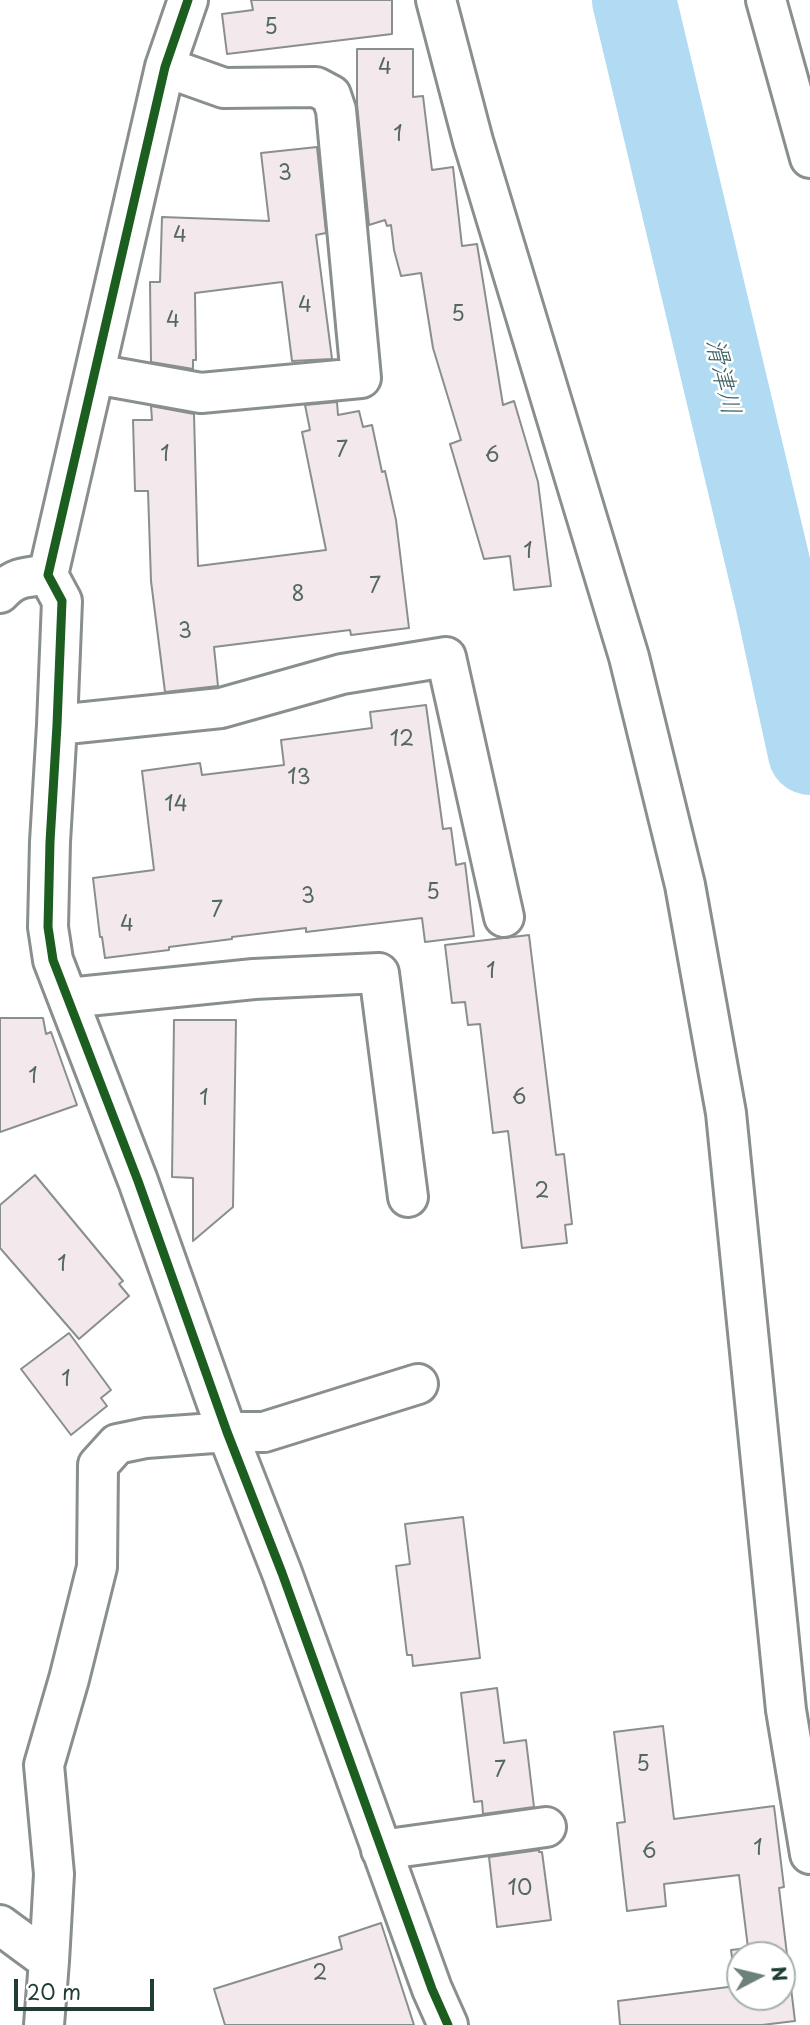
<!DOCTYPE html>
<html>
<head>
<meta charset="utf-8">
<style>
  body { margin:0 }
  #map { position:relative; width:810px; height:2025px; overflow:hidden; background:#fff; font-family:"Playpen Sans",sans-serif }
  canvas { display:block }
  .north { position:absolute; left:726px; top:1941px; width:70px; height:70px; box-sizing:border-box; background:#fff; border:2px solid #a5b1ae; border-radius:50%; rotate:83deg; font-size:19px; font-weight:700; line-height:28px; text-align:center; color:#1f3d34 }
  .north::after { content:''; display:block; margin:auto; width:24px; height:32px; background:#6d817b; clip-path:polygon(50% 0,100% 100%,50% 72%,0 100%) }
  .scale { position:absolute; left:14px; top:1979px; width:140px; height:32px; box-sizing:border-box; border:4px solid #1f3d34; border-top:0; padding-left:9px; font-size:21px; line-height:24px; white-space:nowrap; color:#1f3d34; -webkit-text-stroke:5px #fff; paint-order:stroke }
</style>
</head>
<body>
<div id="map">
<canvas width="810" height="2025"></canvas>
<div class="north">N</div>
<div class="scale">20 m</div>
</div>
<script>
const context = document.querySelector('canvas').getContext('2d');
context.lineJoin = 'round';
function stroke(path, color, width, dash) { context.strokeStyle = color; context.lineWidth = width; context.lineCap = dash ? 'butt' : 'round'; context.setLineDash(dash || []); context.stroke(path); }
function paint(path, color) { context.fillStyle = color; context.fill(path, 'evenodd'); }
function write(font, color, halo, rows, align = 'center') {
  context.font = font + ' "Playpen Sans","Klee One",sans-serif'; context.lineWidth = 5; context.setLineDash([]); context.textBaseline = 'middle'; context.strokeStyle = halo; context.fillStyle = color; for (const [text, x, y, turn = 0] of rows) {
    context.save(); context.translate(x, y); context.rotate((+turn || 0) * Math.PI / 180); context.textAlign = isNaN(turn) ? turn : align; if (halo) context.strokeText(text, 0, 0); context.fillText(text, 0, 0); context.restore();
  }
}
stroke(new Path2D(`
  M634,0L777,601L810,753`), '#b0dbf3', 84);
const building = new Path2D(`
  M251,0H392V34L227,54L222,14L253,10Z
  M357,49H413V97L423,96L432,170L453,167L462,246L477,244L503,405L514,401L538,482L551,586L514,590L510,556L484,559L450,444L461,440L433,348L421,273L401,276L394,250L391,225L387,226L385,220L369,225L357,104Z
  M317,147L326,233L316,235L332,359L292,361L282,282L195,293L196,360H193V369L151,362L150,282H160L162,217L269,221L261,153Z
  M337,402L338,415L359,411L363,427L372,425L382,472L385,471L396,520L409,628L351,635L350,630L214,647L218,686L165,692L151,581L148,491H135L133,420H152L151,406L194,414L198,566L326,550L302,432L310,430L305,405Z
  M426,705L443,829L451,828L456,865L465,863L474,936L425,942L422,918L306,932V928L232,937V939L169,947V950L105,958L102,937H100L93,878L154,870L142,771L200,763L202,775L284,765L281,740L372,728L370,712Z
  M529,935L556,1155L564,1154L572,1224L565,1225L567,1243L522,1248L508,1131L493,1133L480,1024L468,1025L465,1002L452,1003L445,945Z
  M0,1018H43L46,1034L51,1032L77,1105L0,1132Z
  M174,1020H236L233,1207L193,1241V1178L172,1177Z
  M35,1175L123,1281L119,1284L129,1296L79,1339L0,1248V1205Z
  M69,1333L111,1390L101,1398L107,1406L71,1435L21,1369Z
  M463,1517L480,1658L413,1666L412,1655H407L396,1566L410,1564L405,1524Z
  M497,1688L504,1743L526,1740L534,1807L483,1814L482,1801L474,1802L461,1693Z
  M663,1726L674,1819L774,1806L784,1887L779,1888L795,2021L762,2025H620L618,2001L736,1986L731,1950L748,1948L739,1875L664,1884L666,1906L627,1911L617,1823L625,1822L614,1732ZM740,1955H782V1997H740Z
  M539,1850V1852H542L551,1920L497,1927L489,1857Z
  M381,1923L414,2025H225L214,1989L342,1949L339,1937Z`);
paint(building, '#f3e8ec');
stroke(building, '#898f8d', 2);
const street = new Path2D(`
  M188,0L165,67L48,575L62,601L57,725L50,842L48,927L53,960L138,1181L227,1432L282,1573L432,1989L448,2025
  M436,0L473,141L629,657L685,885L726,1113L786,1710L810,1854
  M766,0L810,158
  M95,374L201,393L361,378L336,110L331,95L316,87L224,88L165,67
  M0,593C15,576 27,577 48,575
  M57,725L221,708L342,674L446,657L504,917
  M68,998L254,979L379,973L408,1197
  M381,1850L546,1827
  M0,1925L49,1961L44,2025
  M49,1961L54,1874L44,1765L69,1679L97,1567L98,1465L117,1444L146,1438L227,1432H264L418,1384`);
stroke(street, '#898f8d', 44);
stroke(street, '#fff', 38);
stroke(new Path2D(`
  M188,0L165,67L48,575L62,601L57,725L50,842L48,927L53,960L138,1181L227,1432L282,1573L432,1989L448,2025`), '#1b5e20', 9);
write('21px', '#546862', null, [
  ["5",271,28],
  ["4",385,68],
  ["1",398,135],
  ["3",285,174],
  ["4",180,236],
  ["4",305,306],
  ["5",458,315],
  ["4",173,321],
  ["7",342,451],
  ["1",165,455],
  ["6",492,456],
  ["1",528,552],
  ["7",375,587],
  ["8",298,595],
  ["3",185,632],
  ["12",402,740],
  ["13",299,778],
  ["14",176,805],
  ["5",433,893],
  ["3",308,897],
  ["7",217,911],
  ["4",127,925],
  ["1",491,972],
  ["1",33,1077],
  ["6",519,1098],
  ["1",204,1099],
  ["2",542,1192],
  ["1",62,1265],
  ["1",66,1380],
  ["5",643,1765],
  ["7",500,1771],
  ["1",758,1849],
  ["6",649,1852],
  ["10",520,1889],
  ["2",320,1974]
]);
write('italic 26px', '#3b6162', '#fff', [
  ["滑津川",722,377,77]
]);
</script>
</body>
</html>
